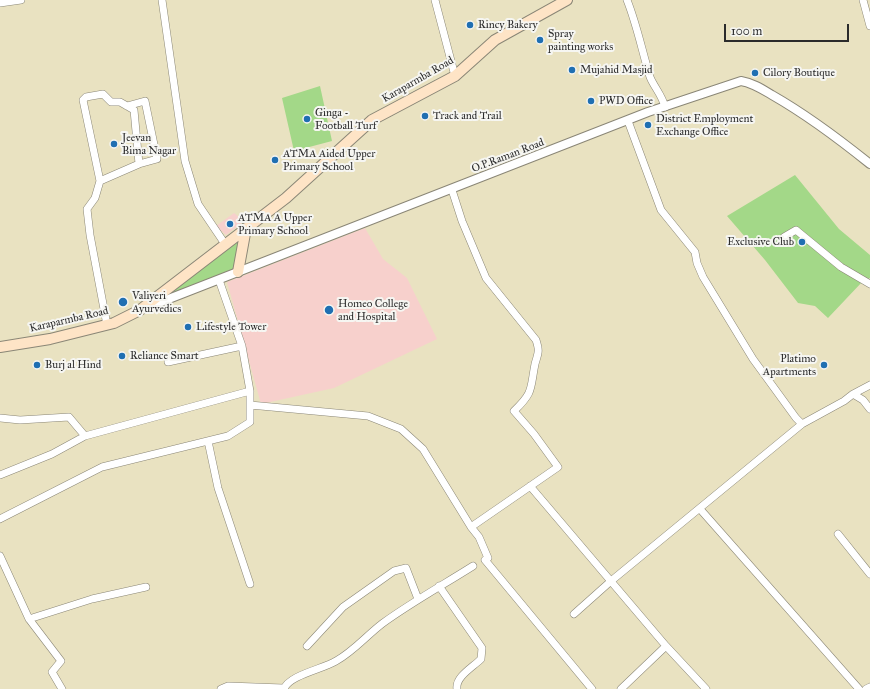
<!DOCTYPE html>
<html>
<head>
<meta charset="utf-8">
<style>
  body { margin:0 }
  #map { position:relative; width:870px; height:689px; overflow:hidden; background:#e9e2c1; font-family:"IM FELL Great Primer",serif }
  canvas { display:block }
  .scale { position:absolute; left:724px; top:24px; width:125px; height:18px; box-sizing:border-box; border:2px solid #2b2b2b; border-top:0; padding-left:5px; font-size:12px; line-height:14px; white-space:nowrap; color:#2b2b2b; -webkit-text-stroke:3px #f6f6f2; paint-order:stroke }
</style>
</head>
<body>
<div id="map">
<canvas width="870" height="689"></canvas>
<div class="scale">100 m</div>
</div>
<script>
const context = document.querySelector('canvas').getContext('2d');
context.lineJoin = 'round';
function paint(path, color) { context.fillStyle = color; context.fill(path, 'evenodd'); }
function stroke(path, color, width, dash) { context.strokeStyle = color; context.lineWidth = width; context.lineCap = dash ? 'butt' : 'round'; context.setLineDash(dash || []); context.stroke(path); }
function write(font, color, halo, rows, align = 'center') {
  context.font = font + ' "IM FELL Great Primer",serif'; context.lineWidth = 4; context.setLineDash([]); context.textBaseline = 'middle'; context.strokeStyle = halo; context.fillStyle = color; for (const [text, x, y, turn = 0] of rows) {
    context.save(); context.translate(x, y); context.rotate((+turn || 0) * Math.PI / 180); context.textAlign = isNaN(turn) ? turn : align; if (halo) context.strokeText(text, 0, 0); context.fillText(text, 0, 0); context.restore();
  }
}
paint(new Path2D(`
  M234,213L244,221L226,235L216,226Z
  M365,228L383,259L407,278L437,339L334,388L261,404L227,282Z`), '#f7d0cc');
paint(new Path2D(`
  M320,86L332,141L294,151L282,98Z
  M795,175L839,229L870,255V278L863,281L828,318L815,306L798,303L765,260L727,216Z
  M243,234L238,272L158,300Z`), '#a3d888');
const minor = new Path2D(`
  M162,0L185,161L198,204L225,244
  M435,0L455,76
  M627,0C637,25 642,51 650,77C654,87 662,95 665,107
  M863,0L870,26
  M0,3L21,0
  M127,106L145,101L157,159L139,164
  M628,121L661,210L695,252L697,263L703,277L753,359L796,418L802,424L844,401L853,394L863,400L870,409
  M100,181L139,164L134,110L120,102H111L103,94L86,97L83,100L100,181L95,198L87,209L90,235L107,325
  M452,190L462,221L486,278L536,340C540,352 538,353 535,364C530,389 534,392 514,411L534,434L558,467L471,527L479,537L488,558L485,560L592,689
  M784,237L796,230L841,267L870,284
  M168,362L242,346
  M853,394L870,385
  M250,405L368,416L401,429L423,449L471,527
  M0,418L20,420L69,417L85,436
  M208,441L218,488L250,584
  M0,475L52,454L85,436L250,391
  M530,486L666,646L706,689
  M700,509L859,689
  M0,519L102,467L228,436L250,422V391L242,346L219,280
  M838,534L870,574
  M0,556L29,619L61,661L52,672L62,689
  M439,586L482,648L481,659C473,667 455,677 457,689
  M574,614L611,581L802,424
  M29,619L92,599L146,587
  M307,646L343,607L394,571L406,568L418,599
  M221,689L228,686L283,688
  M284,689C289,675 323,669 336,661C354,651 367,635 383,623C412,602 443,585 473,566
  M621,689L666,646
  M866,689L870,687`);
const tertiary = new Path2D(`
  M148,307L648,112L741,81C753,83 762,89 772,95C807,115 839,139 870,164`);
const secondary = new Path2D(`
  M238,272L246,228
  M0,347L50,339L114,323L140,310L286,198L372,120L455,76L495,40L567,0`);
stroke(minor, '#8a8676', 8);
stroke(tertiary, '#8a8676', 10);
stroke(secondary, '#8a8676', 12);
stroke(minor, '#fff', 7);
stroke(tertiary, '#fff', 8);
stroke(secondary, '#fee4c6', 10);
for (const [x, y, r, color] of [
  [470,25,4,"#1f6fb2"],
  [540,40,4,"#1f6fb2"],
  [572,70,4,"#1f6fb2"],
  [755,73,4,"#1f6fb2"],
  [591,101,4,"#1f6fb2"],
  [425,116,4,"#1f6fb2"],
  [307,119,4,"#1f6fb2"],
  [648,125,4,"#1f6fb2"],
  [114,144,4,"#1f6fb2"],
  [275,160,4,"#1f6fb2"],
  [230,224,4,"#1f6fb2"],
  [802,242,4,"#1f6fb2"],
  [123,302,5,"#1f6fb2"],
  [329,310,5,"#1f6fb2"],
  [188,327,4,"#1f6fb2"],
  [122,356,4,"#1f6fb2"],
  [37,365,4,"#1f6fb2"],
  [824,365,4,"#1f6fb2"]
]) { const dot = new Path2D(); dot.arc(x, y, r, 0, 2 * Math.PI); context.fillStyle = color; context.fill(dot); stroke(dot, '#f6f6f2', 1.5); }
write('11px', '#2b2b2b', '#f6f6f2', [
  ["Rincy Bakery",478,25],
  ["Spray",548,34],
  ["painting works",548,47],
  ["Mujahid Masjid",580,70],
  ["Cilory Boutique",763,73],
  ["PWD Office",599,101],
  ["Ginga -",315,113],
  ["Football Turf",315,126],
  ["Track and Trail",433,116],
  ["District Employment",656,119],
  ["Exchange Office",656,132],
  ["Jeevan",122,138],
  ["Bima Nagar",122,151],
  ["ATMA Aided Upper",283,154],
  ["Primary School",283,167],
  ["ATMA A Upper",238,218],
  ["Primary School",238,231],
  ["Exclusive Club",794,242,"right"],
  ["Valiyeri",132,296],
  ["Ayurvedics",132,309],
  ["Homeo College",338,304],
  ["and Hospital",338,317],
  ["Lifestyle Tower",196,327],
  ["Reliance Smart",130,356],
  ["Platimo",816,359,"right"],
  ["Apartments",816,372,"right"],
  ["Burj al Hind",45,365]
], 'left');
write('11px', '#2b2b2b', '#f6f6f2', [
  ["Karaparmba Road",418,80,-30],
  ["O.P.Raman Road",508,156,-21],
  ["Karaparmba Road",69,320,-13]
]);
</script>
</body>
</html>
